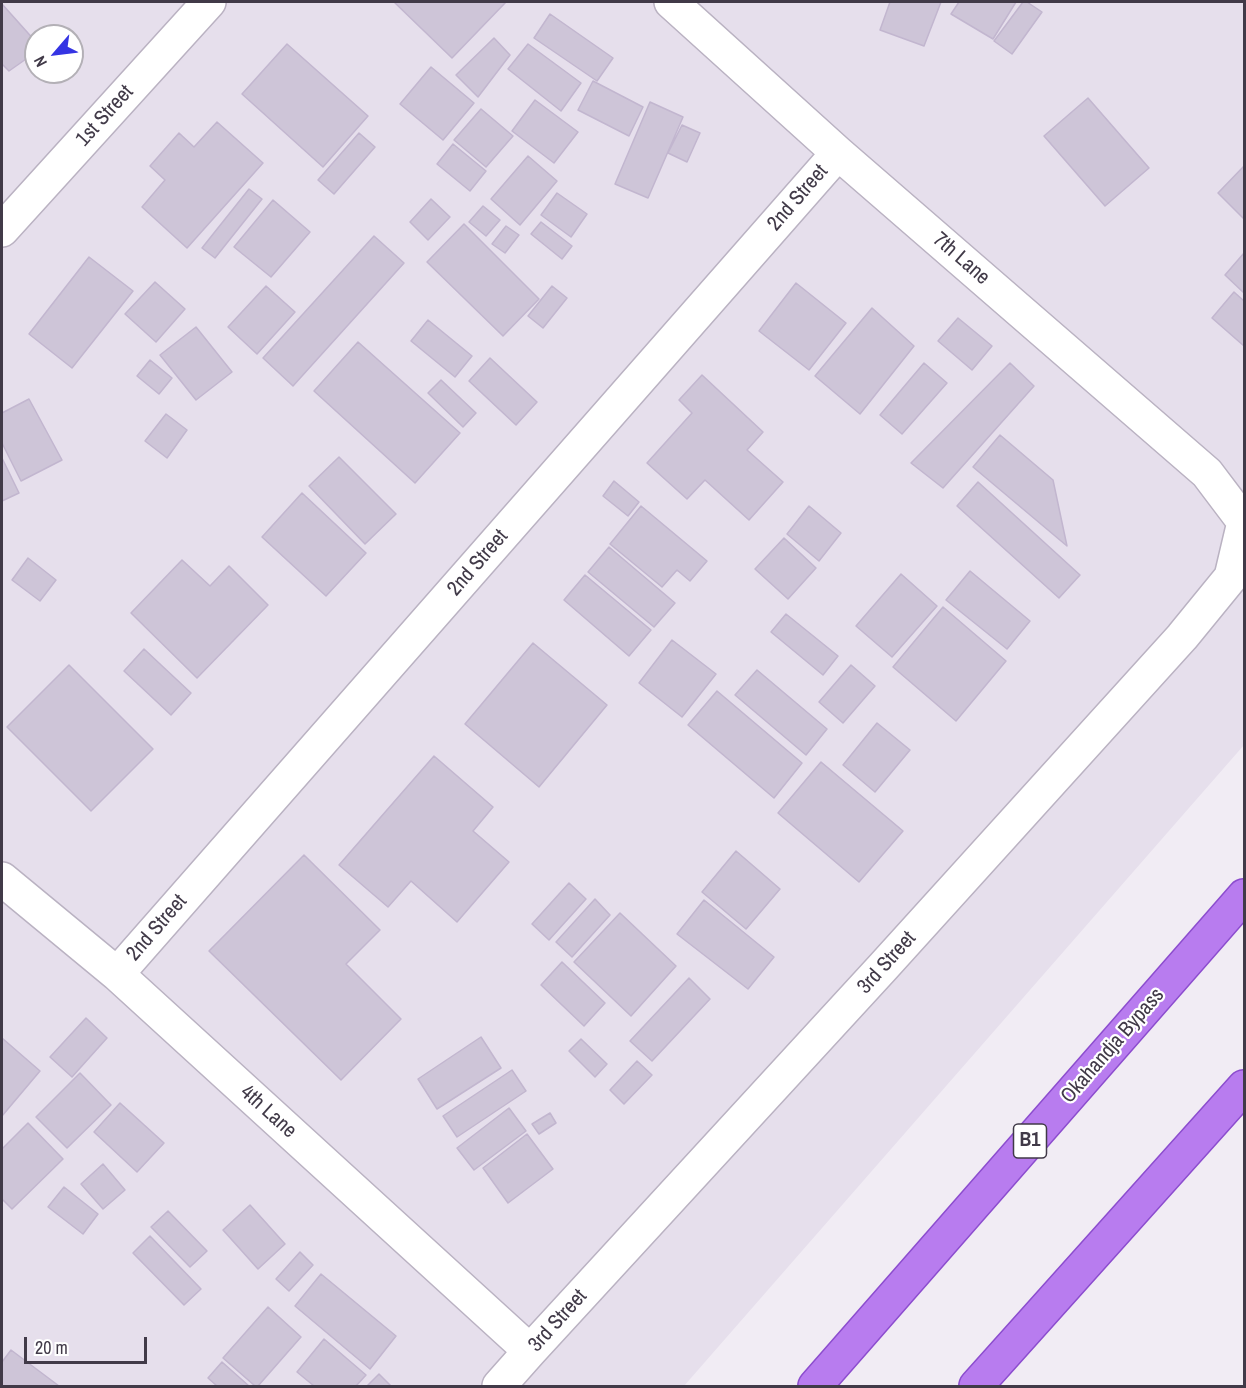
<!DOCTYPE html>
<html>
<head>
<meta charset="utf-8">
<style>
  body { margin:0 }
  #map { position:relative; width:1246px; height:1388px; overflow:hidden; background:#f1ecf4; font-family:"Archivo Narrow",sans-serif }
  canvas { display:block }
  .frame { position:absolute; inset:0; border:3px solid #413a48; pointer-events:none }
  .north { position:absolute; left:24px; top:24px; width:60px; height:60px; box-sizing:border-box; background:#fff; border:2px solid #b3b0b6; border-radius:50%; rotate:242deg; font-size:16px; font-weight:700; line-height:24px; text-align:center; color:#413a48 }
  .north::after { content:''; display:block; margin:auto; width:21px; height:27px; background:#3534e3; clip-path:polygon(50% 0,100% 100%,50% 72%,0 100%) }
  .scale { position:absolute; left:24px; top:1337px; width:123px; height:27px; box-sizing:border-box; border:3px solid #413a48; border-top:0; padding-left:8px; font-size:18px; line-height:21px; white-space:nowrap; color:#413a48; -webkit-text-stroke:4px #fff; paint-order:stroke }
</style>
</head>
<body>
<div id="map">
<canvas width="1246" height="1388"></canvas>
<div class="frame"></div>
<div class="north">N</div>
<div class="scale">20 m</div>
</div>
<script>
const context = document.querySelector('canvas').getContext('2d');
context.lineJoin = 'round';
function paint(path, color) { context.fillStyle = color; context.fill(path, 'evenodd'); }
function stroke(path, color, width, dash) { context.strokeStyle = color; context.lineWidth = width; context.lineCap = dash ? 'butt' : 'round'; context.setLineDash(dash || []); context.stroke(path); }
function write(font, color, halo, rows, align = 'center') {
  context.font = font + ' "Archivo Narrow",sans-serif'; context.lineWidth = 4.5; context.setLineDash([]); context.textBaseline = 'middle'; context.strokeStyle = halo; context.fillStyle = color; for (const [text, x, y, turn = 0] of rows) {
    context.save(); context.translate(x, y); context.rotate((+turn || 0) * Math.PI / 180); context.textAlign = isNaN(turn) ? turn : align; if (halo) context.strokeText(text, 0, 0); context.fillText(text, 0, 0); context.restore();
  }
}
paint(new Path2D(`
  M2,2H1244V745L684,1386H2ZM36,36H72V72H36Z`), '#e6dfec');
const building = new Path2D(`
  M394,2H506L452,58Z
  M890,2H941L924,46L880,30Z
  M959,2H1016L993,39L951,14Z
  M1023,2H1027L1042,12L1012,54L994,41Z
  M2,4L36,42V52L9,71L2,64Z
  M550,14L613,58L597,81L534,38Z
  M494,38L510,55L478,97L456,75Z
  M287,44L368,116L323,167L242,94Z
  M528,44L581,83L561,111L508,69Z
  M431,67L474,103L443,140L400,104Z
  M593,81L643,107L629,136L578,110Z
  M1088,98L1149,168L1105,206L1044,136Z
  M535,100L578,132L554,163L512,131Z
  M650,102L683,117L648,198L615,184Z
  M481,109L513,136L486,167L454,140Z
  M217,122L263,163L187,248L142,207L165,180L150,166L179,133L194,147Z
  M682,125L700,133L687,162L668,153Z
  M359,133L375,147L334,194L318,180Z
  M453,144L486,171L470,191L437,164Z
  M528,156L557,181L520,225L491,199Z
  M1244,166V219L1218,193Z
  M249,189L262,199L215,258L202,248Z
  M557,193L587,214L571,237L541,215Z
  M431,199L450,217L428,240L410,222Z
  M273,200L310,232L271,277L234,247Z
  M483,206L500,220L486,236L469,222Z
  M541,222L572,246L562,259L531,234Z
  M464,224L539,299L503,336L427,262Z
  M506,226L519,235L505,253L492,244Z
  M374,236L404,263L293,386L263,358Z
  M1244,253V293L1225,275Z
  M89,257L133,291L72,368L29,334Z
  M155,282L185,309L156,342L125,314Z
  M796,283L846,323L809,370L759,331Z
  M266,286L295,312L257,354L228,327Z
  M552,286L567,298L543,328L528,316Z
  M1234,292L1244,301V346L1212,318Z
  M872,308L914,346L860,414L815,376Z
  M958,318L992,346L972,370L938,341Z
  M428,320L472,356L455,377L411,341Z
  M196,327L232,372L196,400L160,355Z
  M358,342L460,433L415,483L314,391Z
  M490,358L537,402L516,425L469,381Z
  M150,360L172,378L159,394L137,376Z
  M924,363L947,383L902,434L880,415Z
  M1010,363L1034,386L943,488L911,463Z
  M702,375L763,432L747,450L783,482L749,520L705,480L687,499L647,463L692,413L679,400Z
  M441,380L476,413L463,427L428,393Z
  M29,399L62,460L21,481L2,443V413Z
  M166,414L187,430L167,458L145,441Z
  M1000,435L1053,480L1067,546L973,467Z
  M339,457L396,514L365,544L309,486Z
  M2,458L19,493L2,501Z
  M614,481L639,502L628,516L603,496Z
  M978,482L1080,575L1059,598L957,506Z
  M302,493L366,553L326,596L262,537Z
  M641,506L707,561L690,581L677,570L662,587L610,544Z
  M809,506L841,533L819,561L787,534Z
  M784,538L816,568L788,599L755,569Z
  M609,547L675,603L654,627L588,572Z
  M28,558L56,580L40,601L12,580Z
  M182,560L210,586L229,566L268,605L197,678L131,613Z
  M970,571L1030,621L1007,649L946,600Z
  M901,574L937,606L892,657L856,626Z
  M585,575L651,630L629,656L564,600Z
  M943,607L1006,661L956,721L893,667Z
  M786,614L838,656L823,675L771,632Z
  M672,640L716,674L682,717L639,683Z
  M533,643L607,705L539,787L465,724Z
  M144,649L191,693L171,715L124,671Z
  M69,665L153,749L91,811L7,727Z
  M851,665L875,686L843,723L819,702Z
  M757,670L827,729L806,755L735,695Z
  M717,691L802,763L774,798L688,725Z
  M877,723L910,750L875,792L843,765Z
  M434,756L493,807L473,831L509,862L457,922L411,881L388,907L339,865Z
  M821,762L903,831L859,882L778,813Z
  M736,851L780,889L746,929L702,892Z
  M304,855L380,930L346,964L401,1019L341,1080L209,951Z
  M569,883L586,899L549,940L532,924Z
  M595,899L610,915L572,957L556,942Z
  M704,900L774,957L748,989L677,934Z
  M620,913L676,966L631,1016L574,962Z
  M562,962L605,1003L584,1026L541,985Z
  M689,978L710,999L652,1061L630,1041Z
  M86,1018L107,1038L72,1077L50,1057Z
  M481,1037L501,1068L437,1109L418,1079Z
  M2,1038L40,1071L2,1116Z
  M581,1039L607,1064L595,1077L569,1051Z
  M637,1061L652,1075L624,1104L610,1090Z
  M512,1070L526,1091L457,1137L443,1116Z
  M80,1073L111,1105L67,1148L36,1117Z
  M120,1103L164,1143L137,1172L94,1132Z
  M509,1108L526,1131L474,1170L457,1148Z
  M550,1113L556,1123L539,1134L532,1124Z
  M28,1123L63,1159L12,1209L2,1199V1149Z
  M527,1134L553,1169L508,1203L483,1168Z
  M103,1164L125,1190L103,1209L81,1184Z
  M64,1187L98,1214L83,1234L48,1207Z
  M250,1205L285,1244L258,1269L223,1230Z
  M168,1211L207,1251L190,1267L151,1227Z
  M150,1236L201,1289L184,1305L133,1253Z
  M300,1252L313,1265L289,1291L276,1279Z
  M321,1274L396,1336L370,1369L295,1306Z
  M268,1307L301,1337L258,1386H255L223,1358Z
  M324,1339L366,1375L356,1386H314L297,1372Z
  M11,1350L59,1386H2V1362Z
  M222,1362L249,1386H217L208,1378Z
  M379,1374L391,1386H367Z`);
paint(building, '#cec5d8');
stroke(building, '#c2b6cf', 1.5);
const street = new Path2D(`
  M2,230L209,2
  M2,879L117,974L530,1351
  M117,974L838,153
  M499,1386L530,1351L883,967L1182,637L1231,577L1244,522L1207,473L838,153L671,2`);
const highway = new Path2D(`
  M815,1386L1244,896
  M976,1386L1244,1087`);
stroke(street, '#bab2c2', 36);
stroke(highway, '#8c4dce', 36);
stroke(street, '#fff', 33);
stroke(highway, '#b87cef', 33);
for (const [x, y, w] of [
  [1030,1141,33]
]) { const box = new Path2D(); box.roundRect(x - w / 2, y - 17, w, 34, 4.5); context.fillStyle = '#fff'; context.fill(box); stroke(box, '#413a48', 1.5); }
write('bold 20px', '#413a48', null, [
  ["B1",1030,1141]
]);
write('21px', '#413a48', '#fff', [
  ["1st Street",105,116,-48],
  ["2nd Street",798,198,-49],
  ["7th Lane",961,259,41],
  ["2nd Street",478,563,-49],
  ["2nd Street",157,928,-49],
  ["3rd Street",887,963,-48],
  ["Okahandja Bypass",1113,1046,-49],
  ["4th Lane",268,1112,42],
  ["3rd Street",558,1321,-48]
]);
</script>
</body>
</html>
